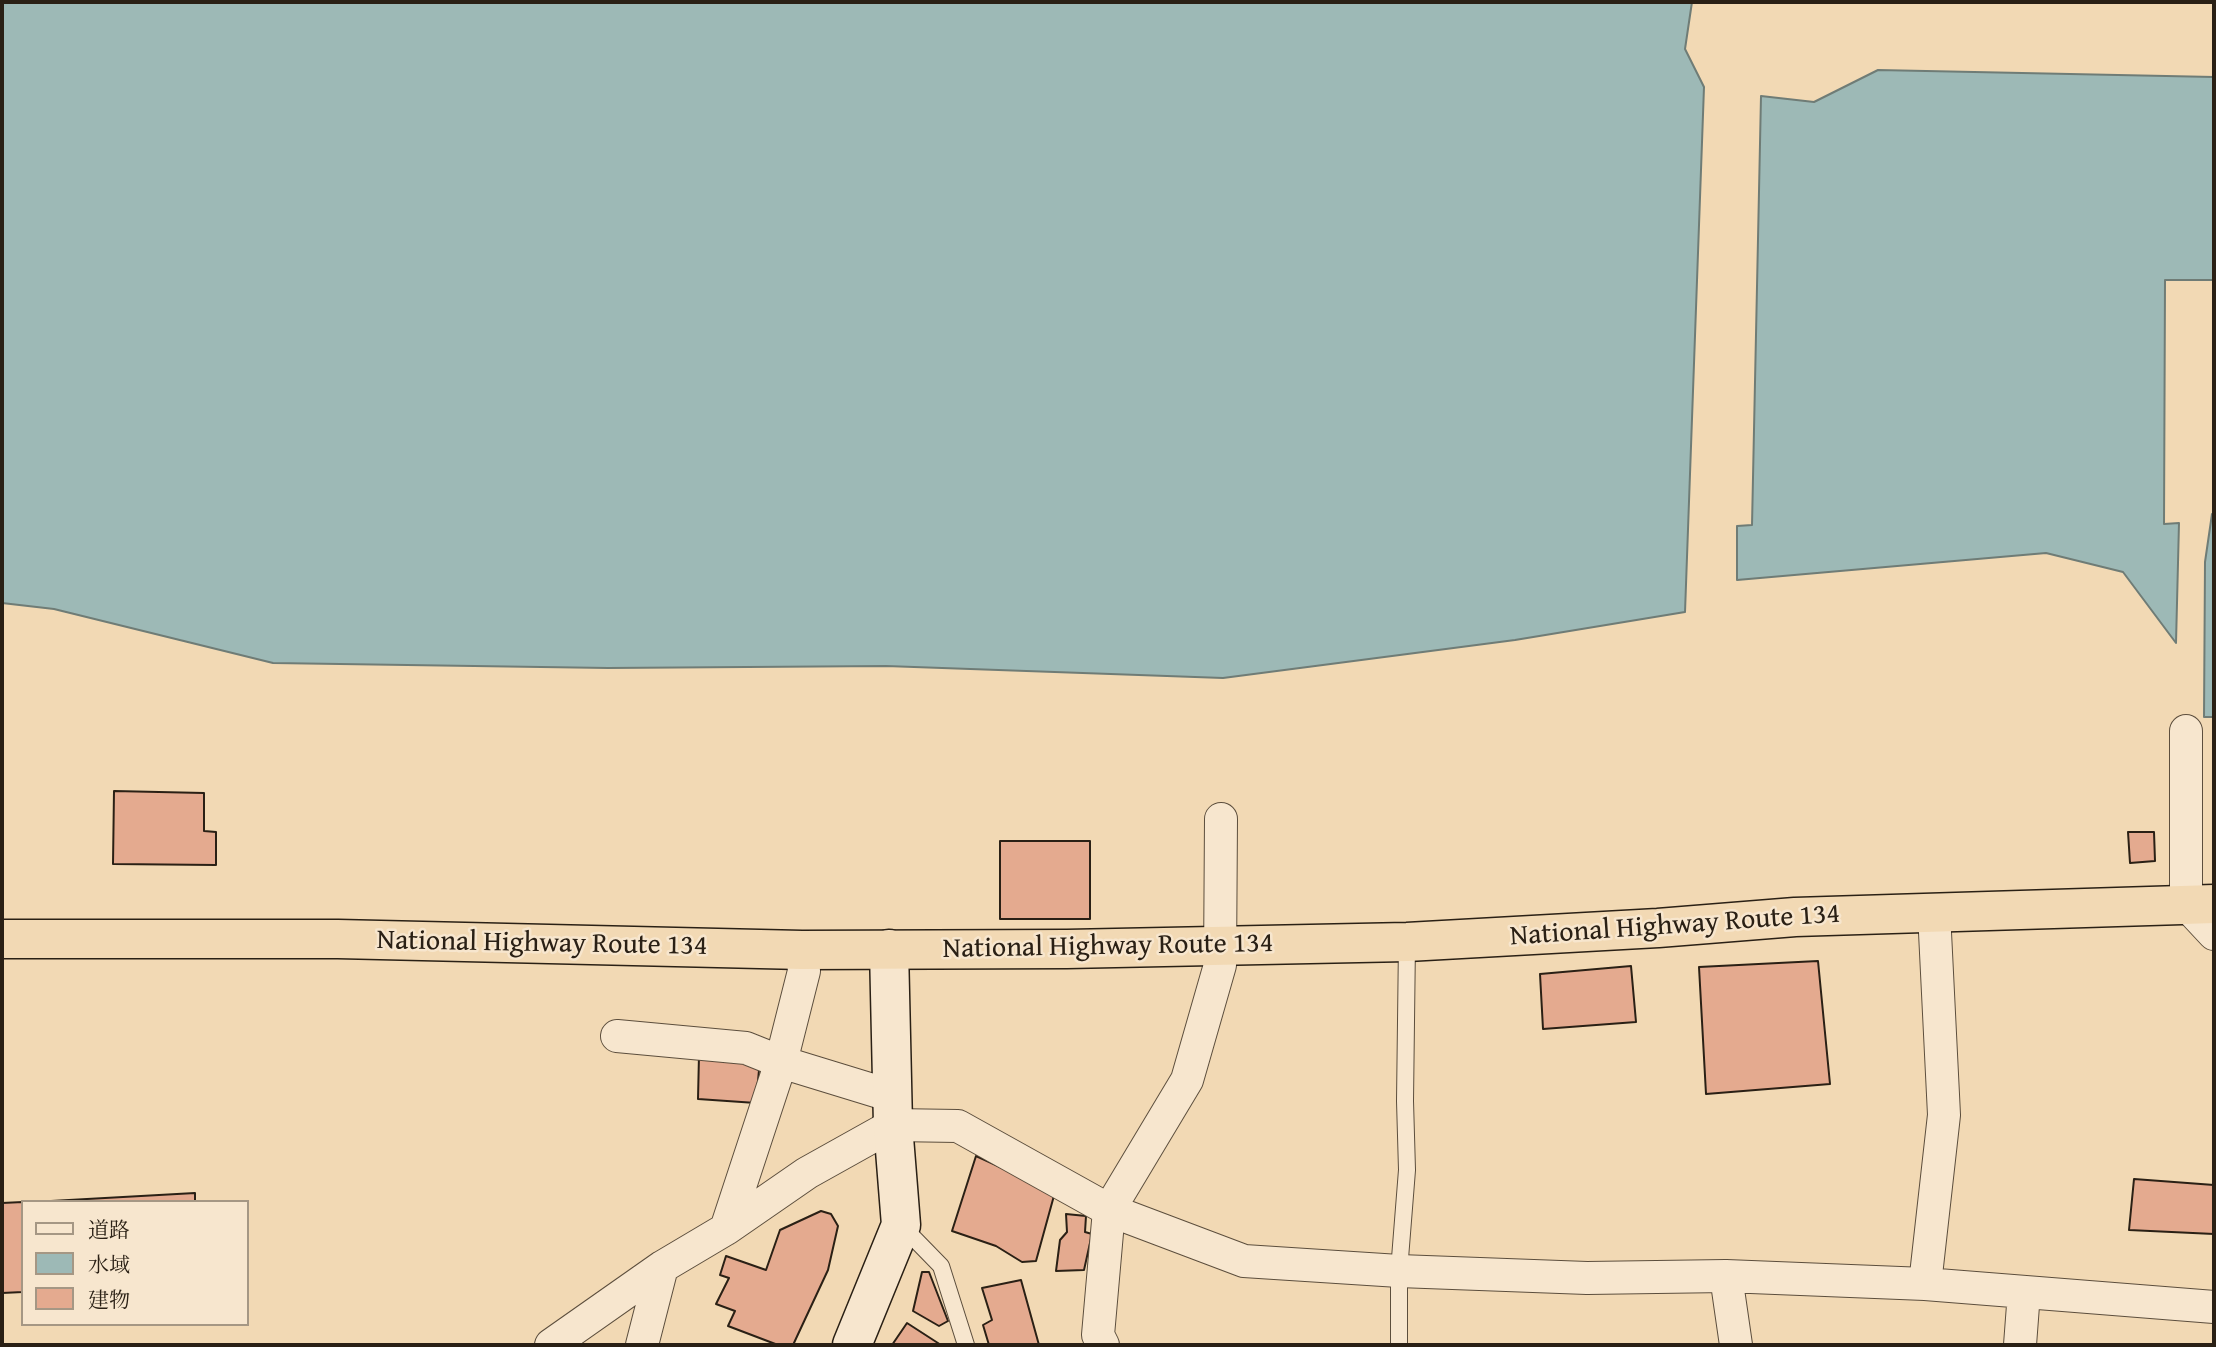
<!DOCTYPE html>
<html>
<head>
<meta charset="utf-8">
<style>
  body { margin:0 }
  #map { position:relative; width:2216px; height:1347px; overflow:hidden; background:#f2d9b4; font-family:"Gentium Book Plus","Noto Serif JP",serif }
  canvas { display:block }
  .frame { position:absolute; inset:0; border:4px solid #2a2015; pointer-events:none }
  .legend { position:absolute; left:21px; top:1200px; width:228px; height:126px; box-sizing:border-box; background:#f7e6ce; border:2px solid #a59784; margin:0; padding:9px 12px; list-style:none; font-size:21px; color:#2a2015 }
  .legend li { display:flex; align-items:center; gap:14px; height:35px }
  .legend b { width:35px; border:2px solid #a59784 }
</style>
</head>
<body>
<div id="map">
<canvas width="2216" height="1347"></canvas>
<div class="frame"></div>
<ul class="legend">
<li><b style="height:9px;background:#f7e6ce"></b>道路</li>
<li><b style="height:19px;background:#9db9b6"></b>水域</li>
<li><b style="height:19px;background:#e4aa8f"></b>建物</li>
</ul>
</div>
<script>
const context = document.querySelector('canvas').getContext('2d');
context.lineJoin = 'round';
function paint(path, color) { context.fillStyle = color; context.fill(path, 'evenodd'); }
function stroke(path, color, width, dash) { context.strokeStyle = color; context.lineWidth = width; context.lineCap = dash ? 'butt' : 'round'; context.setLineDash(dash || []); context.stroke(path); }
function write(font, color, halo, rows, align = 'center') {
  context.font = font + ' "Gentium Book Plus",serif'; context.lineWidth = 5; context.setLineDash([]); context.textBaseline = 'middle'; context.strokeStyle = halo; context.fillStyle = color; for (const [text, x, y, turn = 0] of rows) {
    context.save(); context.translate(x, y); context.rotate((+turn || 0) * Math.PI / 180); context.textAlign = isNaN(turn) ? turn : align; if (halo) context.strokeText(text, 0, 0); context.fillText(text, 0, 0); context.restore();
  }
}
const water = new Path2D(`
  M2,2H1692L1685,49L1704,87L1685,612L1515,640L1223,678L886,666L608,668L273,663L54,609L2,603Z
  M1878,70L2214,77V280H2165L2164,524L2179,523L2176,643L2123,572L2046,553L1737,580V526L1752,525L1761,96L1814,102Z
  M2212,514H2214V717H2204L2205,562Z`);
paint(water, '#9db9b6');
stroke(water, '#6f7c76', 2);
const building = new Path2D(`
  M114,791L204,793V831L216,832V865L113,864Z
  M2128,832H2154L2155,861L2130,863Z
  M1000,841H1090V919H1000Z
  M1818,961L1830,1084L1706,1094L1699,967Z
  M1631,966L1636,1022L1543,1029L1540,974Z
  M699,1055L748,1058L759,1070L756,1103L698,1099Z
  M976,1156L1055,1192L1036,1261L1022,1262L996,1246L952,1231Z
  M2134,1179L2214,1185V1234L2129,1230Z
  M195,1193V1202H33Z
  M23,1202V1292L2,1293V1203Z
  M821,1211L831,1214L838,1226L828,1270L793,1345H778L728,1326L735,1311L716,1304L729,1278L720,1275L726,1256L766,1270L780,1230Z
  M1066,1214L1086,1216L1085,1232L1092,1234L1084,1270L1056,1271L1060,1240L1067,1232Z
  M922,1272H929L948,1321L939,1326L913,1311Z
  M1021,1280L1039,1345H989L983,1325L992,1320L982,1288Z
  M907,1323L941,1345H892Z`);
paint(building, '#e4aa8f');
stroke(building, '#2a2015', 2);
const lane = new Path2D(`
  M901,1225L941,1266L966,1345
  M1399,1345V1271L1407,1170L1405,1101L1407,942`);
const street = new Path2D(`
  M2186,731V904L2214,934
  M617,1036L746,1048L781,1062L892,1096
  M726,1229L781,1062L804,971L802,950
  M1726,1276L1736,1345
  M1925,1284L1944,1115L1934,912
  M551,1345L662,1267L726,1229L807,1173L893,1125L958,1126L1109,1210L1244,1261L1399,1271L1587,1278L1726,1276L1925,1284L2214,1307
  M642,1345L662,1267
  M1103,1345L1098,1335L1109,1210L1187,1080L1220,965L1221,819
  M2020,1345L2024,1292`);
const secondary = new Path2D(`
  M852,1345L901,1225L893,1125L889,949`);
const highway = new Path2D(`
  M2,939H338L802,950L1067,949L1407,942L1658,928L1795,917L2214,904`);
stroke(lane, '#5c4e3d', 18);
stroke(street, '#5c4e3d', 34);
stroke(secondary, '#2a2015', 41);
stroke(highway, '#2a2015', 41);
stroke(lane, '#f7e6ce', 16);
stroke(street, '#f7e6ce', 32);
stroke(secondary, '#f7e6ce', 38);
stroke(highway, '#f2d9b4', 38);
write('28px', '#2a2015', '#f7e6ce', [
  ["National Highway Route 134",1675,926,-4],
  ["National Highway Route 134",542,944,1],
  ["National Highway Route 134",1108,947,-1]
]);
</script>
</body>
</html>
